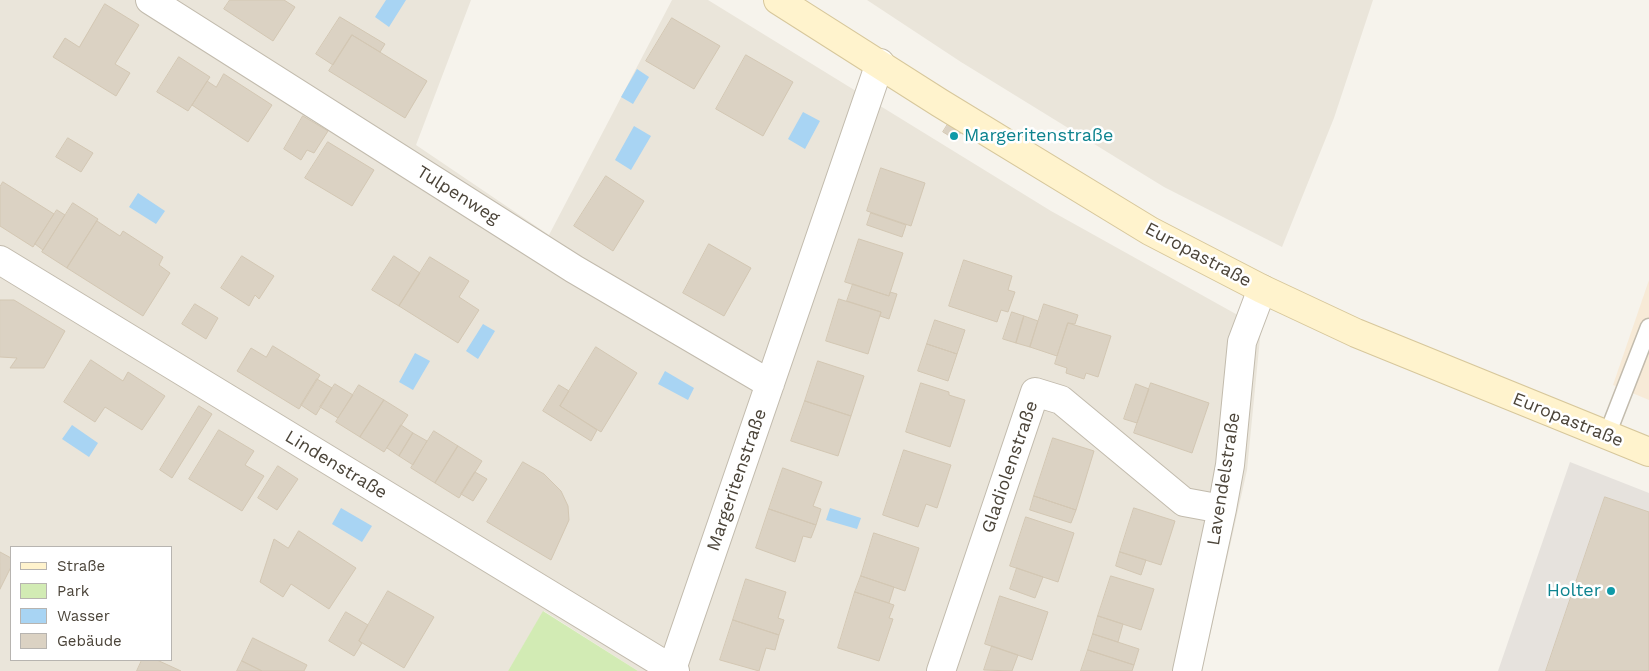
<!DOCTYPE html>
<html>
<head>
<meta charset="utf-8">
<style>
  body { margin:0 }
  #map { position:relative; width:1649px; height:671px; overflow:hidden; background:#f6f3ec; font-family:"Work Sans",sans-serif }
  canvas { display:block }
  .legend { position:absolute; left:10px; top:546px; width:162px; height:115px; box-sizing:border-box; background:#fff; border:1px solid #b7b4b0; margin:0; padding:6px 9px; list-style:none; font-size:15px; color:#4b4439 }
  .legend li { display:flex; align-items:center; gap:10px; height:25px }
  .legend b { width:25px; border:1px solid #b7b4b0 }
</style>
</head>
<body>
<div id="map">
<canvas width="1649" height="671"></canvas>
<ul class="legend">
<li><b style="height:6px;background:#fff3cd"></b>Straße</li>
<li><b style="height:14px;background:#d2ebb4"></b>Park</li>
<li><b style="height:14px;background:#a8d4f3"></b>Wasser</li>
<li><b style="height:14px;background:#dbd2c3"></b>Gebäude</li>
</ul>
</div>
<script>
const context = document.querySelector('canvas').getContext('2d');
context.lineJoin = 'round';
function paint(path, color) { context.fillStyle = color; context.fill(path, 'evenodd'); }
function stroke(path, color, width, dash) { context.strokeStyle = color; context.lineWidth = width; context.lineCap = dash ? 'butt' : 'round'; context.setLineDash(dash || []); context.stroke(path); }
function write(font, color, halo, rows, align = 'center') {
  context.font = font + ' "Work Sans",sans-serif'; context.lineWidth = 5; context.setLineDash([]); context.textBaseline = 'middle'; context.strokeStyle = halo; context.fillStyle = color; for (const [text, x, y, turn = 0] of rows) {
    context.save(); context.translate(x, y); context.rotate((+turn || 0) * Math.PI / 180); context.textAlign = isNaN(turn) ? turn : align; if (halo) context.strokeText(text, 0, 0); context.fillText(text, 0, 0); context.restore();
  }
}
paint(new Path2D(`
  M0,0H471L416,145L549,235L672,0H708L1051,211L1261,328L1247,470L1202,671H638L544,611L508,671H0ZM11,547H171V660H11Z
  M867,0H1373L1334,118L1282,247L1164,187L961,62Z`), '#eae5da');
paint(new Path2D(`
  M1649,280V400L1613,385Z`), '#f7ead7');
paint(new Path2D(`
  M1570,462L1649,493V671H1498Z`), '#e6e2dd');
paint(new Path2D(`
  M543,611L638,671H508Z`), '#d2ebb4');
paint(new Path2D(`
  M386,0H406L389,27L375,17Z
  M637,69L649,77L633,104L621,97Z
  M803,112L820,121L805,149L788,139Z
  M634,126L651,136L631,170L615,160Z
  M138,193L165,211L156,224L129,207Z
  M483,324L495,331L478,359L466,351Z
  M415,353L430,361L413,390L399,382Z
  M665,371L694,388L688,400L658,384Z
  M72,425L98,443L89,457L62,439Z
  M341,508L372,526L362,542L332,524Z
  M830,508L861,518L857,529L826,520Z`), '#a8d4f3');
const building = new Path2D(`
  M230,0H284L295,7L273,41L224,9Z
  M105,4L139,25L115,64L130,73L116,96L53,57L65,38L79,47Z
  M340,17L385,44L380,52L352,35L333,65L316,54Z
  M672,18L720,46L694,89L646,61Z
  M352,35L427,81L405,118L329,71Z
  M746,55L793,82L763,136L716,109Z
  M179,57L210,77L188,111L157,92Z
  M224,74L272,105L248,142L192,105L207,81L216,87Z
  M303,116L328,131L314,153L307,150L301,160L284,149Z
  M948,124L961,132L956,140L943,132Z
  M68,138L93,153L81,172L56,157Z
  M328,142L374,170L352,206L305,178Z
  M881,168L925,183L911,226L867,211Z
  M606,176L644,201L613,251L574,226Z
  M3,182L54,214L33,247L0,226V187Z
  M73,203L98,219L67,268L42,252Z
  M57,210L65,215L43,250L35,244Z
  M871,213L906,225L902,237L867,225Z
  M97,221L120,236L123,231L163,257L159,265L170,273L143,316L67,268Z
  M859,239L903,253L889,296L845,282Z
  M709,244L751,268L724,316L683,293Z
  M242,256L274,276L259,299L255,295L249,306L221,288Z
  M394,256L420,273L399,306L372,290Z
  M430,257L469,281L459,297L479,310L458,343L399,306Z
  M964,260L1012,276L1008,290L1015,292L1008,312L1001,310L997,322L949,306Z
  M853,284L889,296L890,292L897,294L889,319L880,316L881,312L847,301Z
  M839,299L881,312L868,354L826,341Z
  M0,300H14L65,331L44,368H10L17,358L0,357Z
  M195,304L218,318L206,339L182,324Z
  M1044,304L1078,315L1075,324L1068,323L1057,356L1030,347Z
  M1012,312L1024,316L1016,343L1003,339Z
  M1024,316L1038,321L1030,347L1016,343Z
  M935,320L965,330L957,354L927,344Z
  M1068,323L1111,336L1098,377L1086,373L1084,379L1066,373L1067,368L1055,364Z
  M927,344L957,354L948,381L918,371Z
  M273,346L320,375L299,409L237,371L251,348L266,357Z
  M596,347L637,373L601,432L560,406Z
  M91,360L123,381L128,372L165,396L142,430L105,407L95,422L64,402Z
  M818,361L864,376L851,416L805,401Z
  M317,379L332,388L316,415L301,405Z
  M921,383L949,392V395L965,400L950,447L906,432Z
  M1151,383L1209,403L1192,453L1134,433Z
  M335,384L353,395L338,418L320,407Z
  M1136,384L1149,389L1137,423L1124,419Z
  M359,385L384,400L360,437L336,422Z
  M559,385L569,391L560,406L597,430L591,441L543,411Z
  M384,400L408,415L384,452L360,437Z
  M805,401L851,416L838,456L791,441Z
  M199,406L212,414L172,478L160,470Z
  M401,425L413,433L399,456L387,448Z
  M219,430L254,451L245,465L264,476L242,511L189,479Z
  M434,431L458,446L435,483L411,468Z
  M413,433L427,441L413,465L399,456Z
  M1053,438L1094,451L1076,510L1034,496Z
  M458,446L482,461L459,498L435,483Z
  M904,450L951,465L937,508L926,504L918,527L883,515Z
  M523,462L544,474L561,491L568,506L569,520L551,560L487,522Z
  M278,466L298,479L277,510L258,498Z
  M783,468L822,482L813,506L821,509L816,525L769,509Z
  M475,472L487,479L473,501L461,494Z
  M1034,496L1076,510L1071,523L1030,510Z
  M1605,497L1649,512V671H1546Z
  M1134,508L1175,521L1161,565L1120,552Z
  M769,509L816,525L811,538L803,536L795,562L756,548Z
  M1026,517L1074,533L1058,582L1010,566Z
  M299,531L356,568L329,609L291,584L283,597L260,582L274,539L288,548Z
  M874,533L919,548L905,591L861,576Z
  M0,552L11,558V567L0,589Z
  M1120,552L1146,560L1141,575L1116,566Z
  M1017,568L1043,577L1035,598L1010,589Z
  M861,576L894,587L889,603L855,592Z
  M1111,576L1154,589L1141,630L1098,616Z
  M746,579L786,592L778,618L784,620L779,635L733,620Z
  M388,591L434,617L404,668L359,641Z
  M855,592L894,605L889,618L893,619L879,661L838,648Z
  M1000,596L1048,612L1032,660L985,644Z
  M346,612L368,625L359,641L362,643L354,656L329,641Z
  M1098,616L1123,624L1118,642L1093,634Z
  M733,620L779,635L775,650L766,648L759,671L720,660Z
  M1093,634L1139,649L1134,665L1088,650Z
  M253,638L307,665L304,671H262L242,661Z
  M992,646L1018,655L1012,671L984,670Z
  M1088,650L1134,665L1132,671H1081Z
  M142,660H157L181,671H137Z
  M242,661L262,671H237Z`);
paint(building, '#dbd2c3');
stroke(building, '#d3c7b3', 1);
const lane = new Path2D(`
  M1607,435L1649,327`);
const street = new Path2D(`
  M150,0L574,269L770,384
  M0,260L675,671
  M672,669L880,63
  M941,671L1035,392L1061,400L1184,502L1222,509
  M1187,671L1222,509L1230,465L1242,342L1262,289`);
const secondary = new Path2D(`
  M778,0L940,103L1150,231L1262,289L1356,333L1649,452`);
stroke(lane, '#c2bbad', 19);
stroke(street, '#c2bbad', 30);
stroke(secondary, '#d7c79b', 30);
stroke(lane, '#fff', 16);
stroke(street, '#fff', 28);
stroke(secondary, '#fff3cd', 28);
for (const [x, y, r, color] of [
  [954,136,5,"#0f9aa8"],
  [1611,591,5,"#0f9aa8"]
]) { const dot = new Path2D(); dot.arc(x, y, r, 0, 2 * Math.PI); context.fillStyle = color; context.fill(dot); stroke(dot, '#fff', 2); }
write('18px', '#0d838f', '#fff', [
  ["Margeritenstraße",964,136],
  ["Holter",1601,591,"right"]
], 'left');
write('18px', '#4b4439', '#fff', [
  ["Tulpenweg",458,195,32],
  ["Europastraße",1198,255,28],
  ["Europastraße",1568,420,22],
  ["Lindenstraße",336,465,31],
  ["Gladiolenstraße",1010,467,-71],
  ["Lavendelstraße",1224,479,-81],
  ["Margeritenstraße",737,480,-71]
]);
</script>
</body>
</html>
